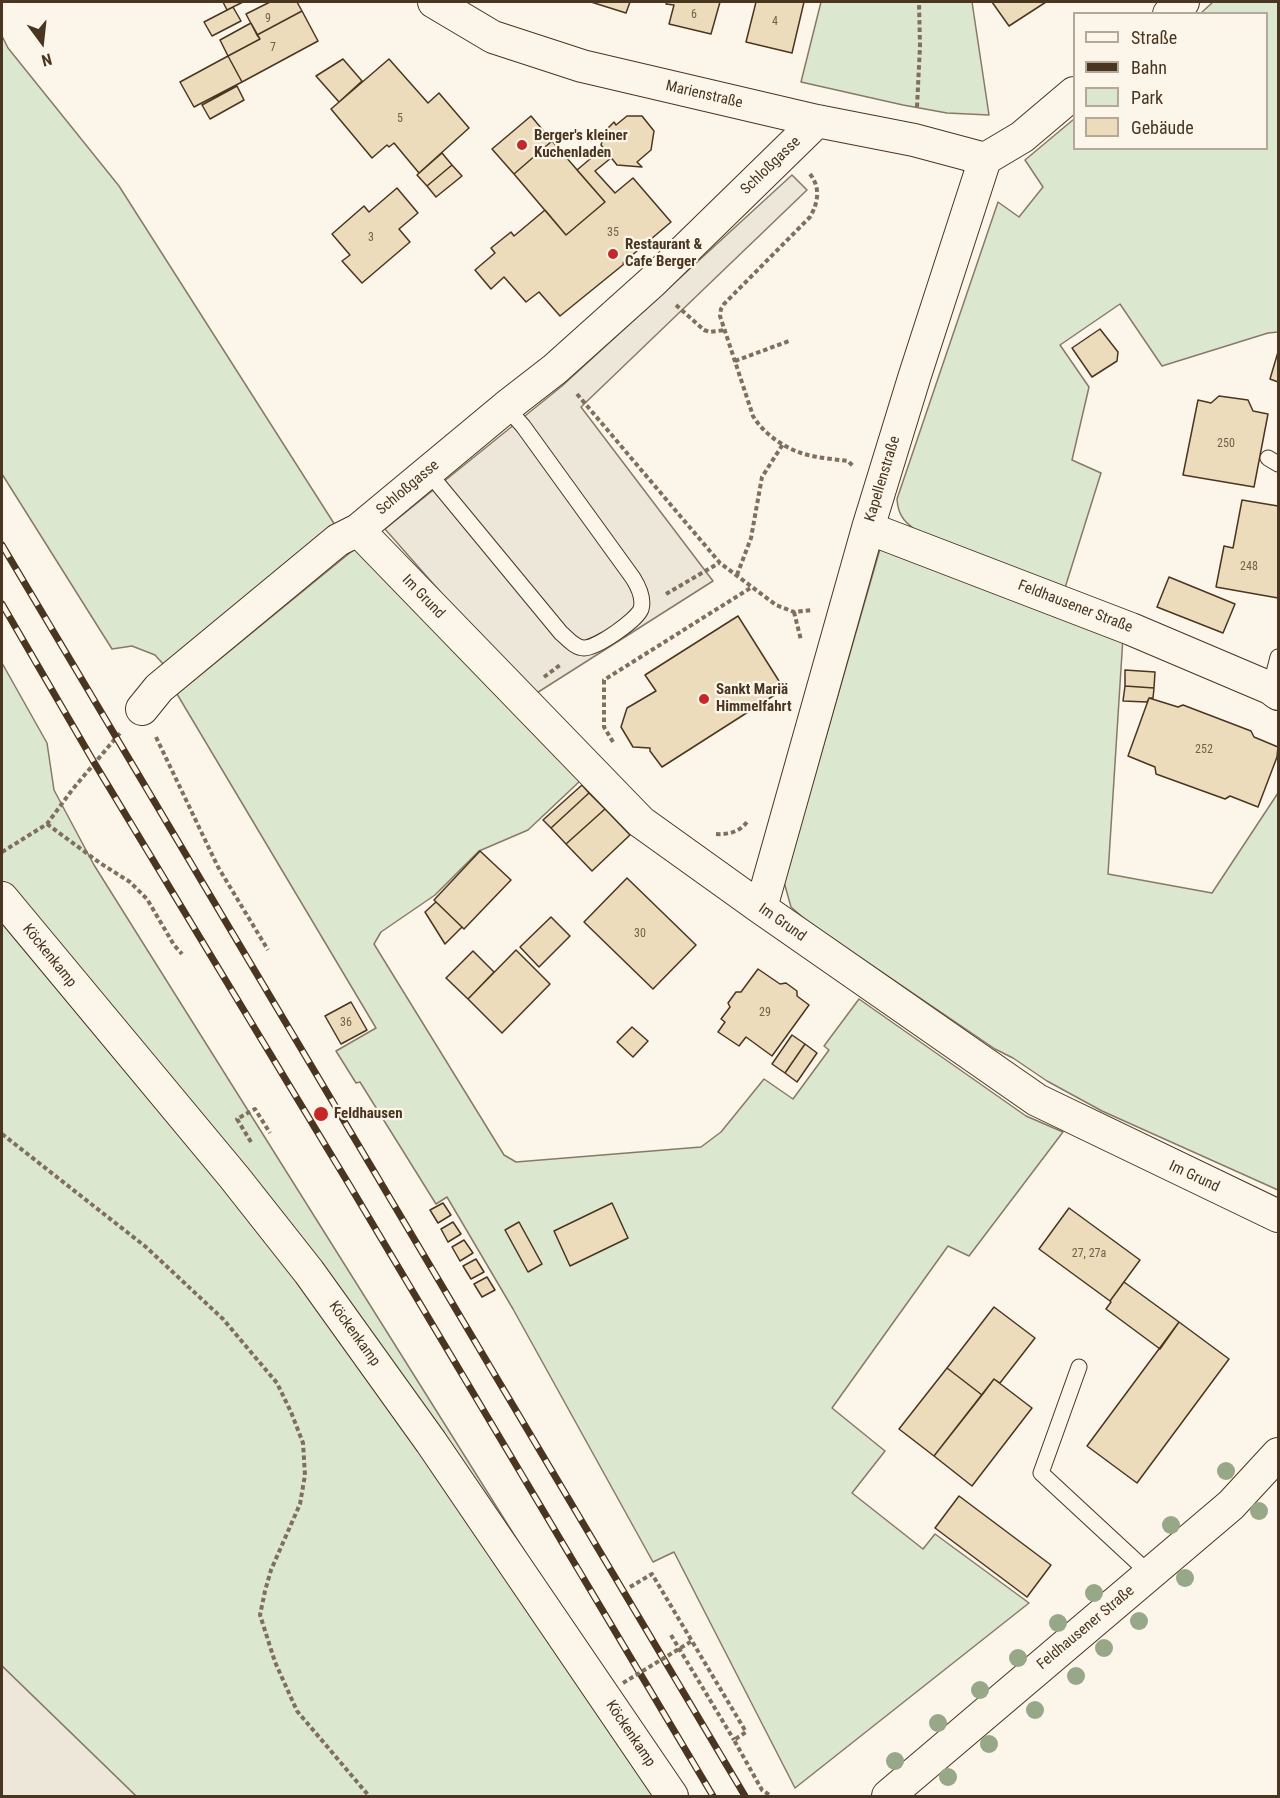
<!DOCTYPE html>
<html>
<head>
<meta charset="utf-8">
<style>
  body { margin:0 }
  #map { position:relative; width:1280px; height:1798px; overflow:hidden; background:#fbf6e9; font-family:"Roboto Condensed",sans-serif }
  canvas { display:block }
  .frame { position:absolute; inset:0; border:3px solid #4a3520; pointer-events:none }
  .legend { position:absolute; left:1073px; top:12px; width:195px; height:138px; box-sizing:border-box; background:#fbf6e9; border:2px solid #b4a999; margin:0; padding:8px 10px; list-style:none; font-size:18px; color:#4a3520 }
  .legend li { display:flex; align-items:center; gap:12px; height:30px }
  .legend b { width:30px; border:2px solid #b4a999 }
  .north { position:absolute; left:12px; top:12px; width:60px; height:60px; -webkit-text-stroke:4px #fbf6e9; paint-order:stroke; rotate:165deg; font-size:16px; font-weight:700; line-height:24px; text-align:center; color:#4a3520 }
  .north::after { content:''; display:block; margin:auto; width:21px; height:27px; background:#4a3520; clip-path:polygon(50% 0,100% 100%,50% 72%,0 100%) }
</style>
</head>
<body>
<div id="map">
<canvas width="1280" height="1798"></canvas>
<div class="frame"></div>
<ul class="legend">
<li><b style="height:8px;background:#fbf6e9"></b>Straße</li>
<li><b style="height:8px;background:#4a3520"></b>Bahn</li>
<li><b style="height:16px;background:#dce7d0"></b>Park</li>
<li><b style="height:16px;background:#ecdcbc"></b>Gebäude</li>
</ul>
<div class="north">N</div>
</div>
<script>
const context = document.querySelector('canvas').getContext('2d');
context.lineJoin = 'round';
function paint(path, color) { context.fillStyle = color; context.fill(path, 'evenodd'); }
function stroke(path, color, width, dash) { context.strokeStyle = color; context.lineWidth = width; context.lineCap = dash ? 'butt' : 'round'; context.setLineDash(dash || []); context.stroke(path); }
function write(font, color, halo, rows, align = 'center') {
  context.font = font + ' "Roboto Condensed",sans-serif'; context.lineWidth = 4.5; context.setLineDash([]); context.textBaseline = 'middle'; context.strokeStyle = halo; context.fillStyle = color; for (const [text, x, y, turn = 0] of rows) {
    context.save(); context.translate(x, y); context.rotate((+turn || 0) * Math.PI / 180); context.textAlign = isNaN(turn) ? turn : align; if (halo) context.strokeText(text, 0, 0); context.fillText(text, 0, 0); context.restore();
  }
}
const green = new Path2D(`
  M821,2H972L989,115L947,113L903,105L801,82Z
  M1213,2H1278V332L1268,333L1162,366L1120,304L1060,345L1089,387L1072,460L1101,473L1064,591L922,535C907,524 898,518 897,499L998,202L1019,217L1043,187L1025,160L1074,119V148H1266V14L1201,13Z
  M2,36L8,48L119,186L335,525L164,665L155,655L132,646L112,649L2,474Z
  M882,542L1123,637L1108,874L1212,893L1278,793V1190L1102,1111L1047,1081L1013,1058L995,1049L807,921L791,907L784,882Z
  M357,547L580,781L528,830L479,851L435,895L381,932L374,944L504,1155L516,1162L701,1147L721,1132L764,1079L793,1099L829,1050L824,1046L859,999L1026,1116L1063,1132L969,1256L948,1246L832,1408L885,1451L852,1493L923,1549L935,1534L1029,1603L795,1788L674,1552L653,1562L513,1309L447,1197L436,1204L360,1082L356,1083L336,1051L376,1028L177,694Z
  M2,663L47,743L54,790L94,865L678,1796H136L2,1666Z`);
paint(green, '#dce7d0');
stroke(green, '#887966', 1.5);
const parking = new Path2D(`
  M792,175L807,190L581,407L713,581L532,696L385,529L562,386Z
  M2,1666L136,1796H2Z`);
paint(parking, '#ede7d9');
stroke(parking, '#887966', 1.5);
const building = new Path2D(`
  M223,2H243L227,10Z
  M270,2H297L302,11L257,35L246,14Z
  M591,2H630L626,13Z
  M667,2H720L711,34L669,24L674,5L666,4Z
  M756,2H804L792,53L746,42Z
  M992,2H1046L1009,26Z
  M233,7L241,21L212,36L204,22Z
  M302,11L318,41L242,82L228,56L260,39L257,35Z
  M251,23L260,39L228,56L220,40Z
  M228,56L242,82L194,107L180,82Z
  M343,59L362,81L339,102L316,76Z
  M389,59L428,103L439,93L469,128L419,173L394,143L389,147L387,145L372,158L331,109Z
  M237,86L244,100L210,119L202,105Z
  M531,116L552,141L514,174L492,149Z
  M627,116H642L654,131L651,150L637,162L642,167L617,165L601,145L605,131L614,122L616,125Z
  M552,141L605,202L566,235L514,174Z
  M603,148L611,158L595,171L615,193L633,178L671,222L623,263L624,264L560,316L539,292L526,302L504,277L491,289L475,270L495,253L491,248L511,232L514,236L545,210L566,235L605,202L577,170Z
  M442,153L452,165L427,186L417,175Z
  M452,165L462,176L436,197L427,186Z
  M397,188L418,213L399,229L410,242L362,283L342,261L350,255L332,234L364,206L369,212Z
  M1100,329L1118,352L1117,361L1092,377L1072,348Z
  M1278,352V382L1270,379Z
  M1219,396L1248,400L1253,411L1268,414L1254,487L1183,475L1198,400L1211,403Z
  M1242,500L1278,506V598L1216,587L1224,546L1233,548Z
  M1169,577L1235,604L1223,633L1157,607Z
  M738,616L784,689L662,767L650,751V748L633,747L621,727L627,708L656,691L645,675Z
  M1125,670L1155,672L1154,688L1125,686Z
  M1125,686L1154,688L1153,698H1149L1147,702L1123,701Z
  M1149,698L1178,707L1183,705L1251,731L1254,737L1278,747L1277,757L1258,807L1230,796L1225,799L1156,774L1155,767L1128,756Z
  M582,785L589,793L551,828L543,820Z
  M589,793L605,809L566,844L551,828Z
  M605,809L630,835L592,871L566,844Z
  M480,851L511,880L464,929L434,900Z
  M627,878L696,945L653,989L584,922Z
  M436,902L462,927L445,944L425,912Z
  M551,917L570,936L539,967L520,947Z
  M516,950L550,984L502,1033L468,999Z
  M473,951L494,972L468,999L446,978Z
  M758,969L780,984L786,983L797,991V996L809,1005L772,1056L746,1037L739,1046L718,1032L725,1022L721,1019L730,1007L728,1003L736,992H741Z
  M351,1002L367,1030L341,1044L325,1016Z
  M632,1027L648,1041L633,1057L617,1042Z
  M792,1035L805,1044L785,1073L772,1064Z
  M805,1044L817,1053L797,1082L785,1073Z
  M443,1203L451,1215L438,1223L430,1210Z
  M612,1203L628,1238L570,1266L554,1231Z
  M1069,1208L1140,1260L1110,1301L1039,1249Z
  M453,1222L461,1234L448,1242L441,1229Z
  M519,1222L542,1264L528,1272L505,1230Z
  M464,1240L473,1253L460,1261L452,1247Z
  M476,1259L484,1272L471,1279L463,1266Z
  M487,1277L495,1290L482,1297L474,1284Z
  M1124,1282L1179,1322L1160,1349L1106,1309L1111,1302L1110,1301Z
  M994,1307L1035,1338L1000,1383L994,1379L982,1395L947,1368Z
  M1179,1322L1229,1359L1137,1483L1087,1446Z
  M947,1368L982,1395L934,1456L899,1429Z
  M994,1379L1032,1408L972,1486L934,1456Z
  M959,1496L1051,1565L1027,1597L935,1528Z`);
paint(building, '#ecdcbc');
stroke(building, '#4a3520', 1.5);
const service = new Path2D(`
  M1268,458L1278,464
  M428,472L561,633C568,639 575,648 584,648C597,648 637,620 641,609C644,599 638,586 633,578L523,426L506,407
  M1270,688L1278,657
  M1079,1367L1041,1473L1150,1574`);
const minor = new Path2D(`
  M434,2L493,37L582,66L817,121L914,140L985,159
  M1169,14L1183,2
  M868,528L1131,629L1270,688L1278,694
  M358,530L641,822L761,908L1037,1100L1278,1216
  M142,709L159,688L338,540L358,530L506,407L555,369L652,282L817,121
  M2,898L234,1177L309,1272L431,1442L672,1796
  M761,908L868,528L915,375L985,159L1022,137L1074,93
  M888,1796L1231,1505L1278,1454`);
stroke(service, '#4a3520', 17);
stroke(minor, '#4a3520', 34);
stroke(new Path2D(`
  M917,107L920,46L919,2
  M810,174C821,188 818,203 810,217L724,304L721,309L720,316L753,416C763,433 783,447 801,453C816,458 833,459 848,461L853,466
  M676,305L704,330L710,332L725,330
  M735,361L789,341
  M577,394L720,563L776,605L794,612L812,610
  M737,575L751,538L762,477L783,444
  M666,594L719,563
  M794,612L801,640
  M544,677L560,665
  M156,737L218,867L268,950
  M613,742L604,727V680L752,587
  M47,824L100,863L130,882L147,899L174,945L182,954
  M716,834C729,835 742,831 748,820
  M2,852L47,824L72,790L120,733
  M2,1134L146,1247L223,1319L277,1383L291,1412L303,1443L305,1475L300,1504L271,1570L265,1591L260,1615L275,1662L297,1711L369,1796
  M251,1142L237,1119L255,1109L270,1133
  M630,1587L652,1574L746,1732L734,1740L762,1790L771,1796
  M671,1635L734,1740`), '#7f6f5c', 4, [4.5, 3]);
stroke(service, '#fbf6e9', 15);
stroke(minor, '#fbf6e9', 32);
const rail = new Path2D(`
  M2,545L745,1796
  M2,604L95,764L350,1186L713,1796`);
stroke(rail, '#4a3520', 7);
stroke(rail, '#fbf6e9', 4.5, [14]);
stroke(new Path2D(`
  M623,1683L692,1641`), '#7f6f5c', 4, [4.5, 3]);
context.fillStyle = '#96a887';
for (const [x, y] of [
  [1226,1471],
  [1259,1511],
  [1171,1525],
  [1185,1578],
  [1094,1593],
  [1139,1621],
  [1058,1623],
  [1104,1648],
  [1018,1658],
  [1076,1676],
  [980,1690],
  [1035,1710],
  [938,1723],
  [989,1744],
  [895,1761],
  [948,1777]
]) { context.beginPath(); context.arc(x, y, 9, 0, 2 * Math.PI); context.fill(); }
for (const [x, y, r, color] of [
  [522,145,6,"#c62828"],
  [613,254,6,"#c62828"],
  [704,699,6,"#c62828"],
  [321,1114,8,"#c62828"]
]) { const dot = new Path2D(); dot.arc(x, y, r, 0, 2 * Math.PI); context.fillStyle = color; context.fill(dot); stroke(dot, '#fbf6e9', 2); }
write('12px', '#725f47', null, [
  ["6",694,15],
  ["9",268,19],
  ["4",775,22],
  ["7",273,48],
  ["5",400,119],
  ["35",613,233],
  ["3",371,238],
  ["250",1226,444],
  ["248",1249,567],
  ["252",1204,750],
  ["30",640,934],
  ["29",765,1013],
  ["36",346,1023],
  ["27, 27a",1089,1254]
]);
write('15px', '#4a3520', '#fbf6e9', [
  ["Marienstraße",704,95,13],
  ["Schloßgasse",771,166,-44],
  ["Kapellenstraße",883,479,-73],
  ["Schloßgasse",408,488,-40],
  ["Im Grund",423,597,46],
  ["Feldhausener Straße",1075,607,21],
  ["Im Grund",782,923,35],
  ["Köckenkamp",49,956,51],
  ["Im Grund",1194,1177,25],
  ["Köckenkamp",354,1334,54],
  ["Feldhausener Straße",1086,1628,-40],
  ["Köckenkamp",630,1734,56]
]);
write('bold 15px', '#4a3520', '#fbf6e9', [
  ["Berger's kleiner",534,136],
  ["Kuchenladen",534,153],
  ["Restaurant &",625,245],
  ["Cafe Berger",625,262],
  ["Sankt Mariä",716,690],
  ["Himmelfahrt",716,707],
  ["Feldhausen",334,1114]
], 'left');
</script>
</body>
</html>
